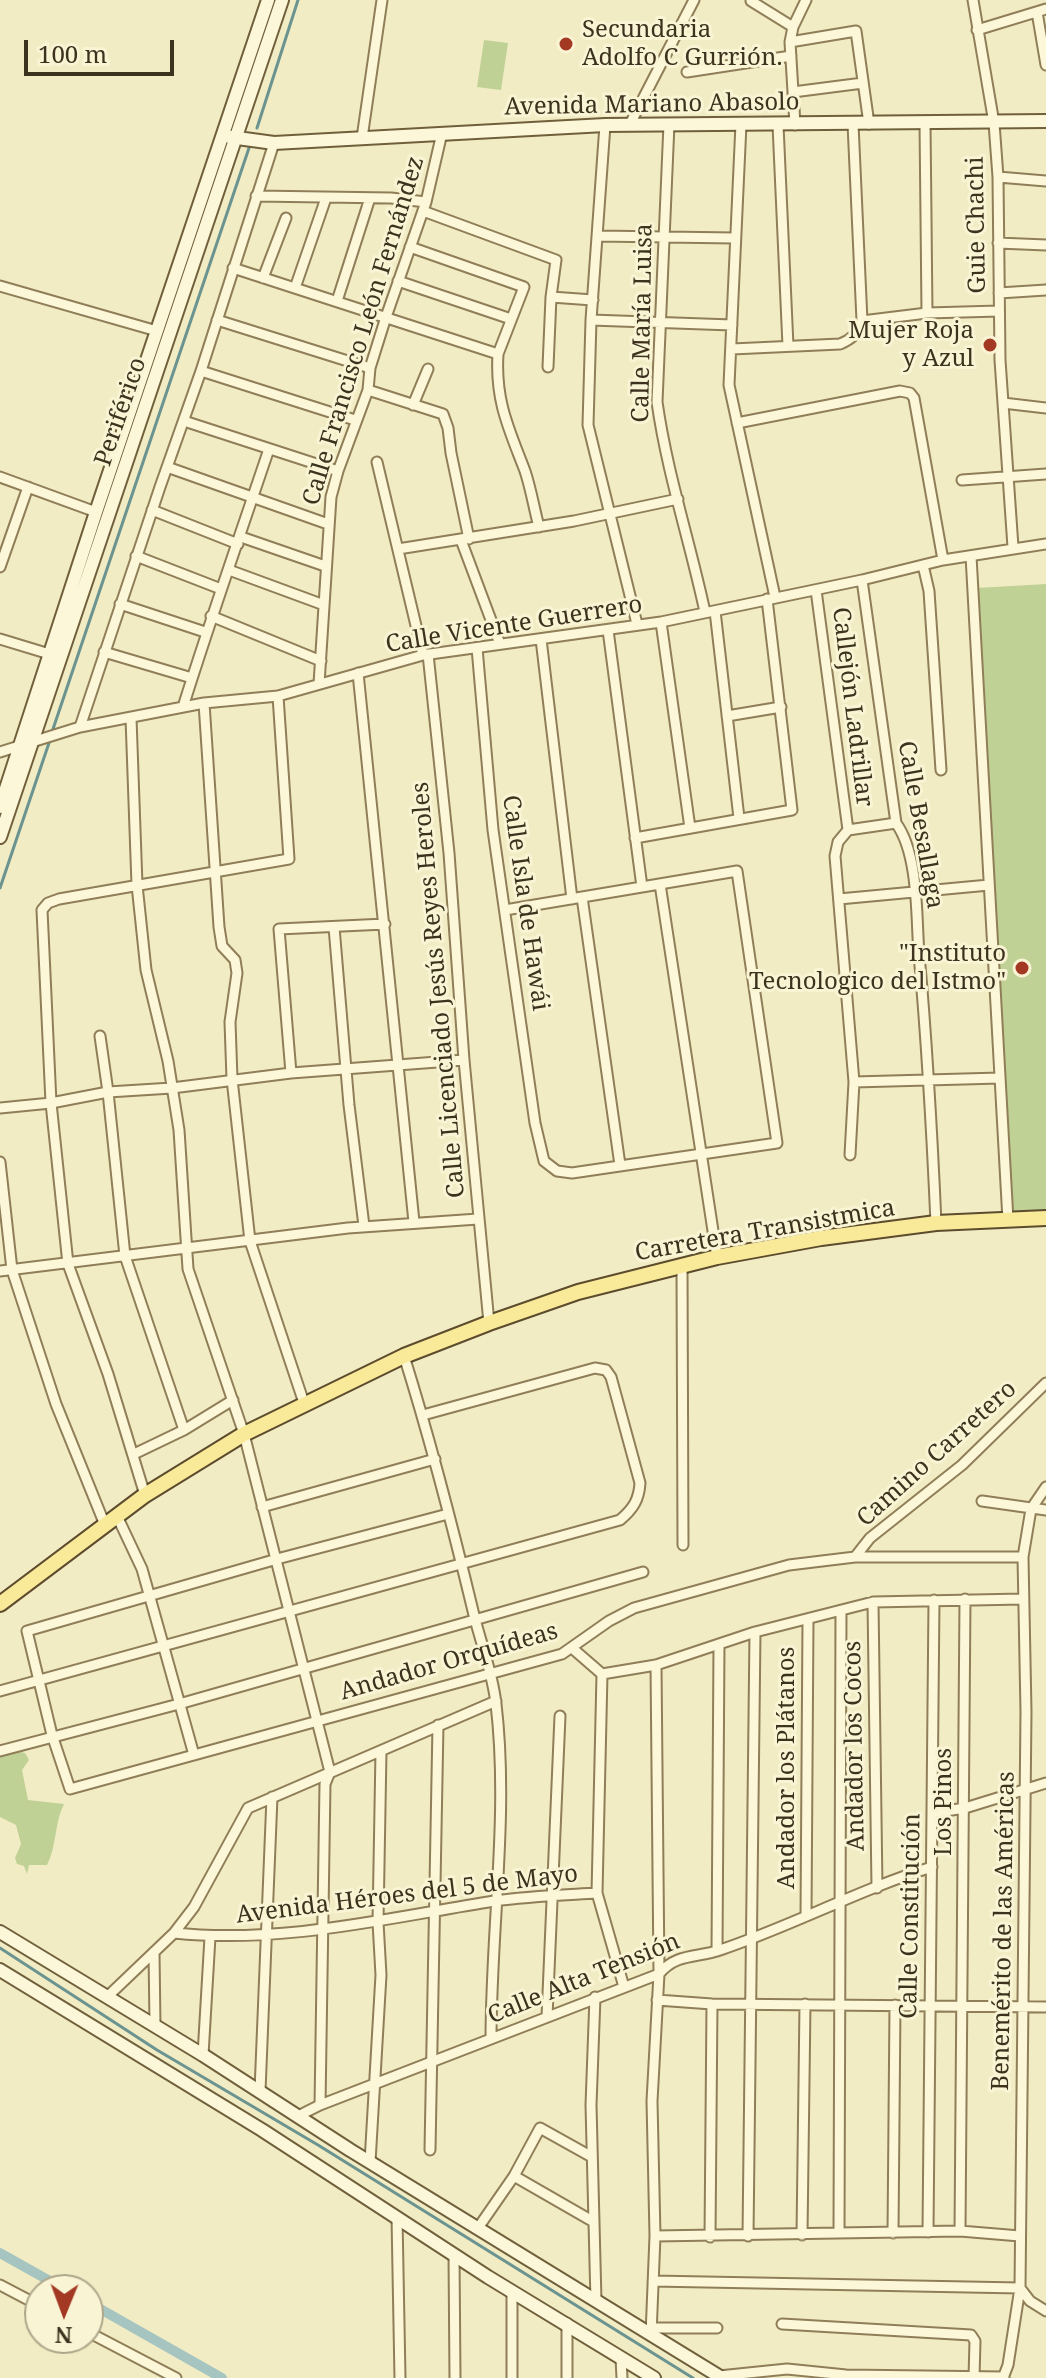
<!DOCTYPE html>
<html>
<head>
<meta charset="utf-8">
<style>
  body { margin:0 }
  #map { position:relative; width:1046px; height:2378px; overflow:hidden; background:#f2ecc4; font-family:"Noto Serif",serif }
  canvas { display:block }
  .north { position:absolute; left:24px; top:2274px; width:80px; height:80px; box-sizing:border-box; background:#f9f4d4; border:2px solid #aea68b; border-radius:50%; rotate:181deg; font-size:22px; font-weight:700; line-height:32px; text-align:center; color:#3d321e }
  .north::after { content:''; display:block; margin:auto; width:28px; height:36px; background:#a33823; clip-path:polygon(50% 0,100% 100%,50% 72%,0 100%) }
  .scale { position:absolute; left:24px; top:40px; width:150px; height:36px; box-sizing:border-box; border:4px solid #3d321e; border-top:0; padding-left:10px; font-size:24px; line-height:28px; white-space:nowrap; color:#3d321e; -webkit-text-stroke:6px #f9f4d4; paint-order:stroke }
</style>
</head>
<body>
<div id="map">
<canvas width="1046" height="2378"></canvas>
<div class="north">N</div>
<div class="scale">100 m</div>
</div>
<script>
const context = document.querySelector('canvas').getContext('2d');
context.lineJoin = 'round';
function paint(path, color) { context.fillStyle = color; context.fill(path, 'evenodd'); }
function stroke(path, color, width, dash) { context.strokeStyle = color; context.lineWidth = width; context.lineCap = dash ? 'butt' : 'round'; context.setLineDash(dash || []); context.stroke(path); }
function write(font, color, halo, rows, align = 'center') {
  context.font = font + ' "Noto Serif",serif'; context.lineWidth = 6; context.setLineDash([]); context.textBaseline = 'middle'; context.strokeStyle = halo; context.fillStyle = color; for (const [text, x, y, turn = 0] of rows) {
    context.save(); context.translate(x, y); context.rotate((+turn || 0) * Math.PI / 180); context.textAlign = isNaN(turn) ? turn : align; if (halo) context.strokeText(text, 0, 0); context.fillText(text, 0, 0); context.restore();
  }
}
paint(new Path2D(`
  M484,40L508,43L501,90L477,87Z
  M1046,584V1218L1008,1220L976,588Z
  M13,1750L25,1753L29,1760L22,1770L28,1800L64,1804C54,1824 57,1846 47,1865H29L27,1874L24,1866L17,1864L15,1858L21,1844L16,1825L0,1817V1755Z`), '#c0d196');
stroke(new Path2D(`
  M257,128L298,0
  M52,732L250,145
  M0,888L50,740
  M0,1948L157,2050L318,2145L693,2378`), '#6b9491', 3);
stroke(new Path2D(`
  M0,2253L66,2290
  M88,2302L222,2378`), '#a6c5c1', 10);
const street = new Path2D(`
  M973,0L994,123L998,177L1000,360L1013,547
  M751,1L793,27
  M1037,12L1046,65
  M977,30L1046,9
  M790,42L856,31L869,124
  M687,72L791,56
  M793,92L863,83
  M925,123L927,313
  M630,124L694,0
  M669,124L657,402C667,473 690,542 705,612
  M741,124L729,385L775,597
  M605,125L591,320L588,425L637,624
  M778,125L788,346
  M795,125L790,42L793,27L806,0
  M362,138L382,0
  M998,177L1046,181
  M256,196L391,198L426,202
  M423,211L556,260L551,297L548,367
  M598,236L734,238
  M998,243L1046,245
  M233,268L498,354L524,287L410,247
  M263,278L286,218
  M398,281L511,319
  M0,286L157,331
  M295,288L326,198
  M999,293L1046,290
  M551,297L593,300
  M337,301L370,198
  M217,320L370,368
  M591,320L732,325
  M862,321L927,313L999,311
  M732,349L840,344C852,339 857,334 862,321L853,124
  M498,354C495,401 509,429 525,471C531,489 534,508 539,527
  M201,371L355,420
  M368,390L443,414L448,428L451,453L469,539
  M1003,403L1046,408
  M413,405L428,369
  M184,421L338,471
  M737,423L900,391L910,393L914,398L943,560
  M377,462L423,655
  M167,467L328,524
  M0,477L96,512
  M962,480L1046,474
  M152,510L238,544
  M241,537L325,566
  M461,540L500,644
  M398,549L574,521L678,499
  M136,556L221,589
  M971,556L1008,1220
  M923,565L929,591L941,770
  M0,567L28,487
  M229,570L324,605
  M862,580L896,823C919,855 916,916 919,954C927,1044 932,1133 936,1223
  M816,590L848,830
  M120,604L205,632
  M715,611L739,818
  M211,616L321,661
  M661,622L690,828
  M608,630L642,887
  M0,639L56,656
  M541,639L572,899
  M477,648L493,830L535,1123L544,1161L557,1171L572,1173L777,1143L737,871L505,910
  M104,652L192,678
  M428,654L449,853L464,1060L489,1323
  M358,673L414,1222
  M319,684L331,497L338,471L368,390L370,368L386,317L426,202L442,133
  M204,703L219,927L222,946L235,960L237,973L230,1022L232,1079L250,1241L304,1403
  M183,707C210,621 240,535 269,449
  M727,716L781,707
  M131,718L137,885L146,970L168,1061L179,1130L188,1269L244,1434L330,1772L325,1784L320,2105
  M80,727L160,487L201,371L274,143
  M0,752L80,727L204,703L278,696L423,655L661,622L862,580L943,560L1046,544
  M635,838L792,810L767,599
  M660,884L717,1257
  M582,897L620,1165
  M839,899L989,885
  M334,927L349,1105L364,1226
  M100,1036L108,1092L125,1256L184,1430
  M291,1073L279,929L385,924
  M854,1082L1000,1078
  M0,1108L51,1103L108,1092L172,1088L291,1073L464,1060
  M850,1155L854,1082L835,856L838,842L848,830L896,823
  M0,1162L12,1270L56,1404L105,1525
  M682,1264L683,1545
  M0,1271L348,1228L478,1219
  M404,1356C431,1442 453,1528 474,1615C481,1644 493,1674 496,1704C509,1813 491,1928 491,2039
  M134,1454L184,1430L233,1400
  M145,1495L108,1374L68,1264L51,1103L42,910L48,903L59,899L289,859L278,696
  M982,1501L1046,1510
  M262,1507L435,1459
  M448,1514L277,1559L27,1631L52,1735L70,1789L562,1654L609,1621L634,1608L789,1565L855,1557H1023
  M117,1516L142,1569L194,1755
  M855,1557L870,1538L962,1465L1046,1383
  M873,1602L877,1888
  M572,1648L602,1674L656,1665L755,1632L873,1602L1023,1599
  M602,1674L597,1893L624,1987
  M0,1691L620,1520C633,1509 639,1500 640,1483L611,1377L606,1370L595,1368L423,1415
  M0,1751L179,1704L643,1572
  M932,1813L965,1808L1046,1783
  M806,1916L808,1620
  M174,1933C283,1944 387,1918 494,1901C528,1896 563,1895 597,1893
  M717,1951L719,1644
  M154,1952L155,2025
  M107,1997L174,1933L194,1907L248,1808L496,1701
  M595,1997L591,2105L596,2301
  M657,2000L712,2004L1046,2007
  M547,2017L560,1716
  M203,2055L210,1937
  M260,2091L272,1797
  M298,2116L320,2105L659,1974C676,1953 697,1958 720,1950C792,1926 860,1889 932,1867
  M430,2150L438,1725
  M370,2162L381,1975L378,1922L381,1751
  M514,2176L594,2222
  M397,2217L400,2378
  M478,2228L514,2176L540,2128L592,2157
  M960,2231L965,1599
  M928,2232L934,1600
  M839,2233L841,1611
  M893,2233L895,2005
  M802,2235L805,2004
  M655,2236L960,2231L1020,2236
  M748,2236L755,1632
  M710,2237L712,2004
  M454,2254L455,2378
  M653,2281L1020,2288L1030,2301L1046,2311
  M0,2285L40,2306
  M512,2292V2378
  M567,2323V2378
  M782,2324L971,2335L975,2341L974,2377
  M651,2328H717
  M88,2332L176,2378
  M651,2335L655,2236L652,2101L659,1974L656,1665
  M621,2358L622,2378
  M719,2376L787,2369L846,2375L1004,2377
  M1003,2378L1008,2365L1020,2288L1026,1712L1023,1557L1031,1509L1046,1487`);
const secondary = new Path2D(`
  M230,137L274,143L605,125L1046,121
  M0,807L96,512L268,0
  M0,837L282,0
  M0,1932L203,2055L350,2150L722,2378
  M0,1970L262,2130L488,2277L654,2378`);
const primary = new Path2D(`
  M0,1604L145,1495L244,1434L404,1356L489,1323L578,1292L717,1257L821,1238L936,1223L1046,1218`);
stroke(street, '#8f7e58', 13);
stroke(secondary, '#705f3b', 16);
stroke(primary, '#5c4b2d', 18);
stroke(street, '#fcf7d8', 9);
stroke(secondary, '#fcf7d8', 12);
stroke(primary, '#f8ea99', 14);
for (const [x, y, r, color] of [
  [566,44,8,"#a33823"],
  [990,345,8,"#a33823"],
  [1022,968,8,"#a33823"]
]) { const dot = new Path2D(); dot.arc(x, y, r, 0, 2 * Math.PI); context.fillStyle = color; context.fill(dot); stroke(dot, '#f9f4d4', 3); }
write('24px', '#3d321e', '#f9f4d4', [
  ["Secundaria",582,30,"left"],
  ["Adolfo C Gurrión.",582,58,"left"],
  ["Mujer Roja",974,331],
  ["y Azul",974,359],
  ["\"Instituto",1006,954],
  ["Tecnologico del Istmo\"",1006,982]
], 'right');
write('24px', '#3d321e', '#f9f4d4', [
  ["Avenida Mariano Abasolo",652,105,-1],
  ["Guie Chachi",977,225,-91],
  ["Calle María Luisa",643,323,-89],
  ["Calle Francisco León Fernández",364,331,-73],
  ["Periférico",121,412,-71],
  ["Calle Vicente Guerrero",514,625,-9],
  ["Callejón Ladrillar",852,707,83],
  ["Calle Besallaga",920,825,80],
  ["Calle Isla de Hawái",525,903,82],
  ["Calle Licenciado Jesús Reyes Heroles",439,990,-95],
  ["Carretera Transistmica",765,1231,-10],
  ["Camino Carretero",937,1454,-42],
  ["Andador Orquídeas",449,1662,-16],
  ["Andador los Cocos",855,1746,-91],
  ["Andador los Plátanos",787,1768,-90],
  ["Los Pinos",944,1802,-90],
  ["Avenida Héroes del 5 de Mayo",407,1895,-7],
  ["Calle Constitución",911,1916,-89],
  ["Benemérito de las Américas",1004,1931,-89],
  ["Calle Alta Tensión",584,1979,-22]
]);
</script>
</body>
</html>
